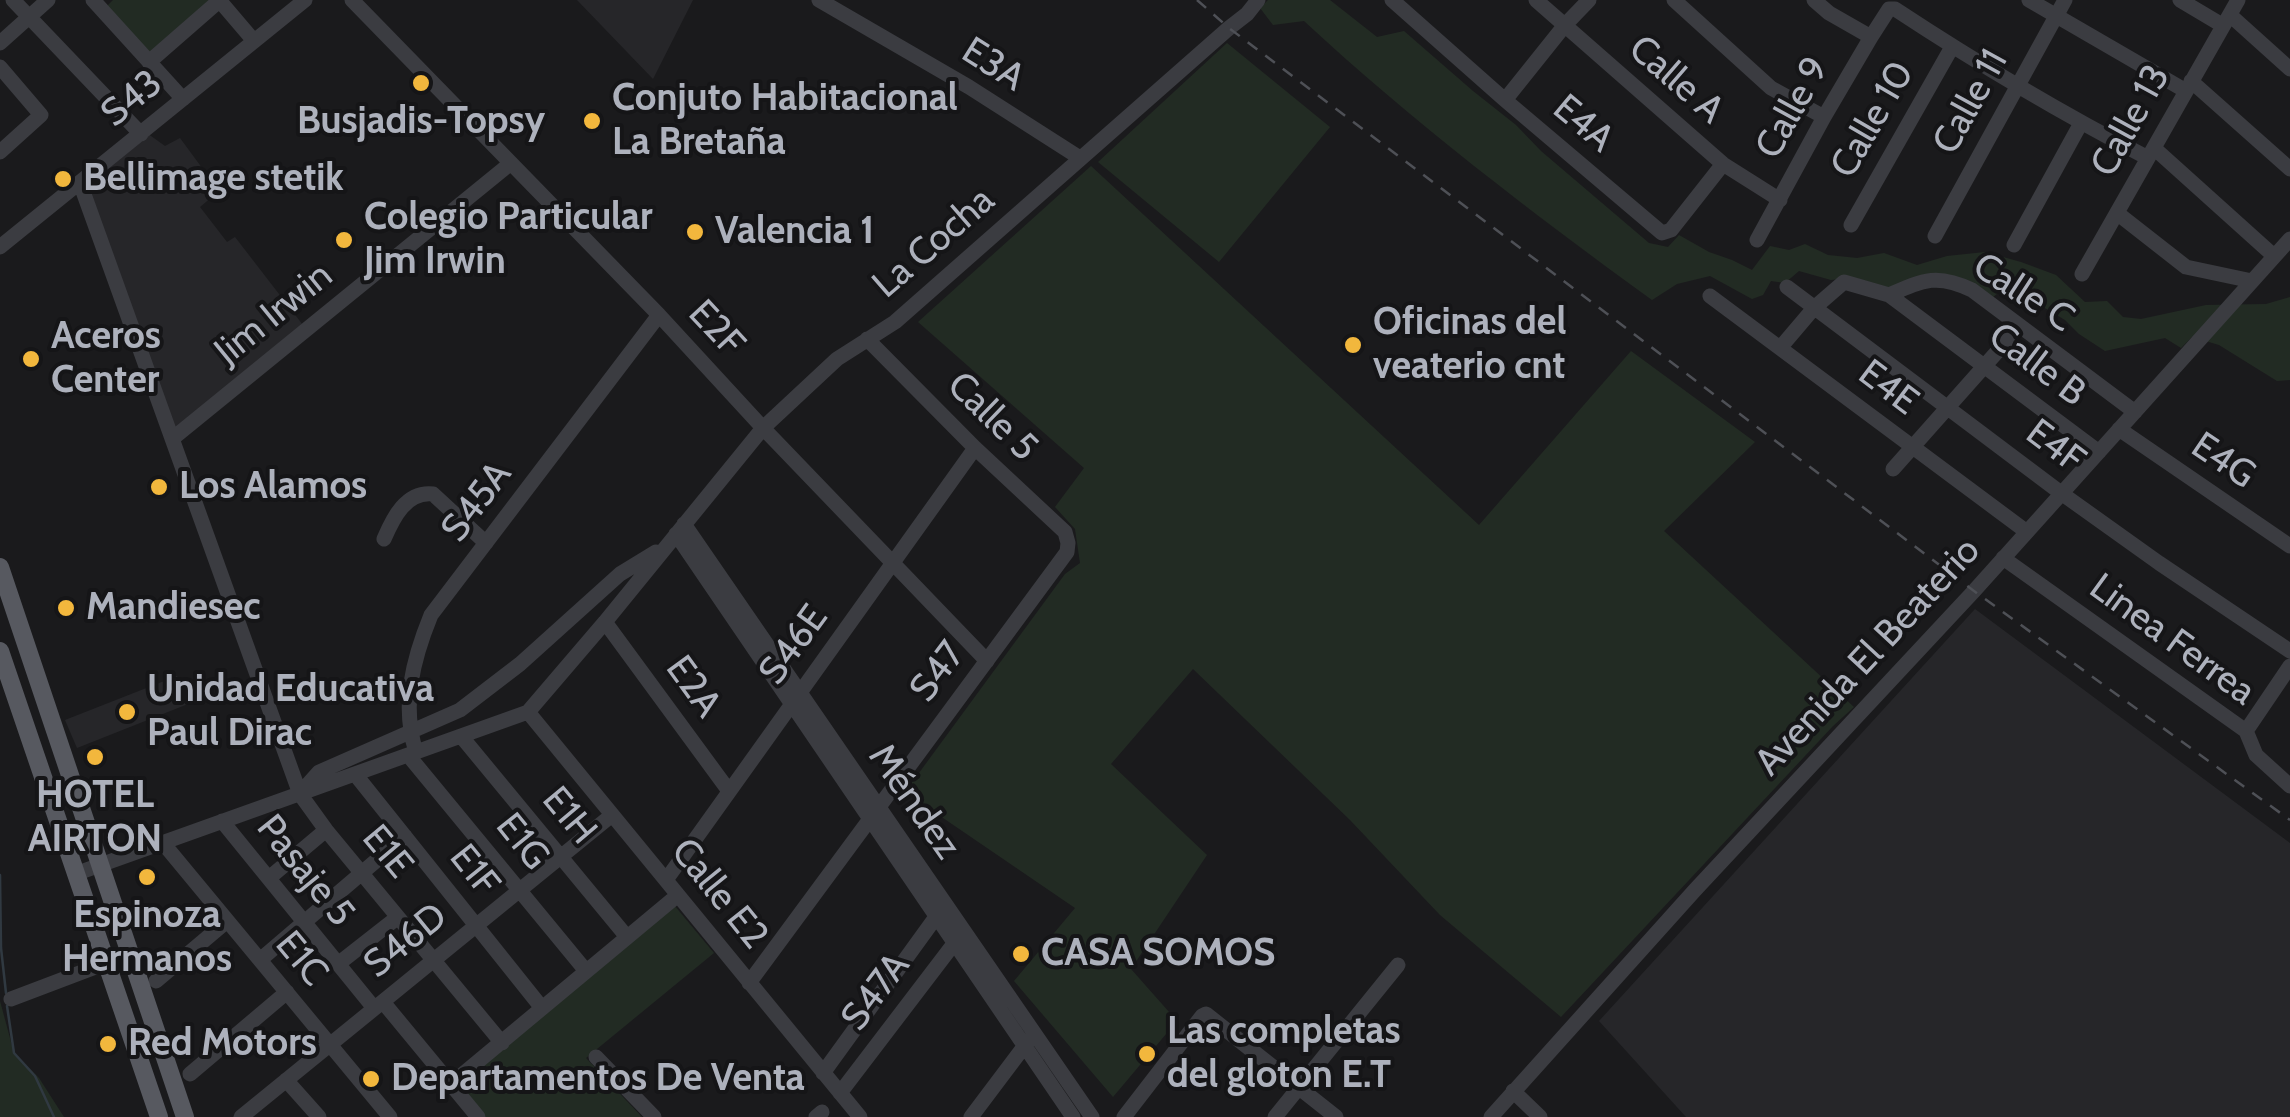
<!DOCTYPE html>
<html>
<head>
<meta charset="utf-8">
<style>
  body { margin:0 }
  canvas { display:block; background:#1a1a1c }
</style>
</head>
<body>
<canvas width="2290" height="1117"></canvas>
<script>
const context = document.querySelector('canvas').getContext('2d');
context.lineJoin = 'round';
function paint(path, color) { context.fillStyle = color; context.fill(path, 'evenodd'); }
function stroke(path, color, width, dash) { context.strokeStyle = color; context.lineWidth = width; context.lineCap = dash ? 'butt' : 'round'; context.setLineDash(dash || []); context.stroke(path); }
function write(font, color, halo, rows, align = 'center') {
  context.font = font + ' Cabin,sans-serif'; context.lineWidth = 8; context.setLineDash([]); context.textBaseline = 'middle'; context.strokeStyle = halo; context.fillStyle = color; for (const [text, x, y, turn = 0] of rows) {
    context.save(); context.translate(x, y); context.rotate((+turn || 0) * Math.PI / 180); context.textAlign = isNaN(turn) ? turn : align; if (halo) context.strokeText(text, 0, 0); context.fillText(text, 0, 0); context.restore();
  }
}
paint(new Path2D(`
  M577,0H693L653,79Z
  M144,131L165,146L180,138L219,191L200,207L227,242L235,237L306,329L172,439L80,183Z
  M1975,609L2290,843V1117H1686L1599,1021Z
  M177,676L188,704L77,748L65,720Z`), '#262629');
paint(new Path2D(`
  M113,0H214L146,58L105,8Z
  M1268,0H1330L1377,37L1404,31L1473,91L1516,125L1541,151L1649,243L1668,247L1679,235L1709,252L1732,260L1752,270L1770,246L1789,250L1805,244L1828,255L1857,258L1884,253L1917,265L1947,256L1985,252L2021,262L2056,275L2085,302L2107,301L2123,317L2141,319L2206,305L2266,304L2290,297V380L2277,381L2219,345L2192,337L2181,348L2165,338L2105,351L2079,334L2065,320L2023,295L2002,290L1993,297L1974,285L1886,290L1849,278L1831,280L1799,271L1785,283L1771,281L1763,295L1752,299L1710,276L1677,284L1652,300C1531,212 1413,122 1304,21L1273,25L1260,8Z
  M1227,43L1330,127L1219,262L1098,162Z
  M1091,166L1479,525L1631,351L1755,442L1664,531L1854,707L1833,726L1561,1017L1440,915L1350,820L1193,669L1111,764L1207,855L1131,969L1177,1021L1113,1097L1014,981L1075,908L905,792L1065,574L1080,563L1075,529L1055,507L1084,468L918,322Z
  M674,905L714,953L586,1058L642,1117H485L458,1085Z
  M0,1001L14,1053L39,1078L64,1117H0Z`), '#222b23');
stroke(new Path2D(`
  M0,875L1,948L6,993
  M7,1006L14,1053L35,1076L54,1117`), '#303941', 2.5);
stroke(new Path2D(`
  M13,0L141,134
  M93,0L183,99
  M219,0L254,41
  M352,0L659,315L763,428L987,661
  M819,0L969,87L1080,158
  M1392,0L1505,100L1662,233L1671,230L1723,164
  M1536,0L1723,164L1780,200
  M1674,0L1771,88L1824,117
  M1814,0L1829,13L1871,37
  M2029,0L2186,91
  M2180,0L2222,25
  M2230,15L2290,69
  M0,43L48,0
  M149,62L220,0
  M0,67L41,115L0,152
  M2191,81L2290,169
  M1505,100L1565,25L1589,0
  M2154,148L2274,256
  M80,183L300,794L326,830L502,1043
  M2117,213L2186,267L2252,281
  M1851,225L1952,47
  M1935,236L2065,0
  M1757,240L1824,117L1871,37L1889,9H1895C1977,63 2061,113 2148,158
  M2014,245L2081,123
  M0,247L305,0
  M2082,274L2238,0
  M1787,287L2061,493L2159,563L2290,651
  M1889,295L2099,452
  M1710,296L2027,532
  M1780,348L1814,308L1844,282L1889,295C1923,280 1937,273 1972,290L2135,412
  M2119,429L2290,546
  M172,439L511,163
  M1893,469L2020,326
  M684,524L1092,1117
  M676,534L1073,1117
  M384,539C393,518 406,491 433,494L486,543
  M2003,558L2246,731L2256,755L2290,786
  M605,622L729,791
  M528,712L860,1117
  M2246,731L2290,666
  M461,736L627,937
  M416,752C401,705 413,659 431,615L659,315
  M408,755L586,971
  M355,774L542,1008
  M302,791L319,772L460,710L520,664L620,574L656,552
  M222,821L374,1008
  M163,843L390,1117
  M75,874L528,712L605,622L763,428L837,359L895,322L1229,28L1247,14L1258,0
  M269,878L326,830
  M666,880L975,448
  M260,960L405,836
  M338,964L398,917
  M156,981L227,921
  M749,983L1067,552L1068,543L1065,532L975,448L867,339
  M11,999L106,963
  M383,1002L478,1117
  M596,1057L654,1117
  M823,1073L941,910
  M190,1074L287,992
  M286,1080L319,1117
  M451,1084L678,895
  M1513,1091L1540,1117
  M840,1093L959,937
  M241,1117L612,815
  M816,1117L822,1112
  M971,1117L1029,1040
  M1124,1117L1202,1016L1206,1014L1336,1117
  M1275,1117L1398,965
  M1491,1117L1695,890L1974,591L2290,239`), '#3b3c41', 15);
stroke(new Path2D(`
  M0,567L185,1117
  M0,651L159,1117`), '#575960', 18);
stroke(new Path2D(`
  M1197,0L1229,28L1974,591L2290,820`), '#4e5056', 2.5, [12, 10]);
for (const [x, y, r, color] of [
  [421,83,10,"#f2b73d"],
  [592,121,10,"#f2b73d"],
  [63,179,10,"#f2b73d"],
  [695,232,10,"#f2b73d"],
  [344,240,10,"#f2b73d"],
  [1353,345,10,"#f2b73d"],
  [31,359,10,"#f2b73d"],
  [159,487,10,"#f2b73d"],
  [66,608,10,"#f2b73d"],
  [127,712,10,"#f2b73d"],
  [95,757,10,"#f2b73d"],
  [147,877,10,"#f2b73d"],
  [1021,954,10,"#f2b73d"],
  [108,1044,10,"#f2b73d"],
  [1147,1054,10,"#f2b73d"],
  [371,1079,10,"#f2b73d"]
]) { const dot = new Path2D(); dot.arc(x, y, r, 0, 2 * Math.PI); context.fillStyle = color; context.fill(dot); stroke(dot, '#151517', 4); }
write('38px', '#adb1bc', '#151517', [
  ["E3A",993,65,32],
  ["Calle A",1676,80,41],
  ["S43",132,99,-39],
  ["Calle 11",1971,102,-61],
  ["Calle 9",1793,108,-61],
  ["Calle 10",1873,120,-60],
  ["Calle 13",2131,121,-61],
  ["E4A",1583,124,40],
  ["La Cocha",934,243,-41],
  ["Calle C",2023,293,33],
  ["Jim Irwin",274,314,-39],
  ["E2F",716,329,47],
  ["Calle B",2037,365,37],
  ["E4E",1888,388,37],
  ["Calle 5",992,417,44],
  ["E4F",2055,447,37],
  ["E4G",2223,461,34],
  ["S45A",477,502,-53],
  ["Linea Ferrea",2172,640,36],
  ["S46E",794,645,-54],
  ["Avenida El Beaterio",1868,657,-47],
  ["S47",938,672,-53],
  ["E2A",693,687,54],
  ["Méndez",914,802,55],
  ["E1H",569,816,50],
  ["E1G",522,842,51],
  ["E1E",387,852,50],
  ["Pasaje 5",305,871,51],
  ["E1F",474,871,51],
  ["Calle E2",719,894,51],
  ["S46D",406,941,-39],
  ["E1C",301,959,50],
  ["S47A",876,992,-53]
]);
write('bold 38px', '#adb1bc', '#151517', [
  ["Conjuto Habitacional",612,99],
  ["La Bretaña",612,143],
  ["Busjadis-Topsy",421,122,"center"],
  ["Bellimage stetik",83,179],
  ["Colegio Particular",364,218],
  ["Jim Irwin",364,262],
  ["Valencia 1",715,232],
  ["Oficinas del",1373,323],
  ["veaterio cnt",1373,367],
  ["Aceros",51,337],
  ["Center",51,381],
  ["Los Alamos",179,487],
  ["Mandiesec",86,608],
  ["Unidad Educativa",147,690],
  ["Paul Dirac",147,734],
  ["HOTEL",95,796,"center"],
  ["AIRTON",95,840,"center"],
  ["Espinoza",147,916,"center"],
  ["Hermanos",147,960,"center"],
  ["CASA SOMOS",1041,954],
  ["Las completas",1167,1032],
  ["del gloton E.T",1167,1076],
  ["Red Motors",128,1044],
  ["Departamentos De Venta",391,1079]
], 'left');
</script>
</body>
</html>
